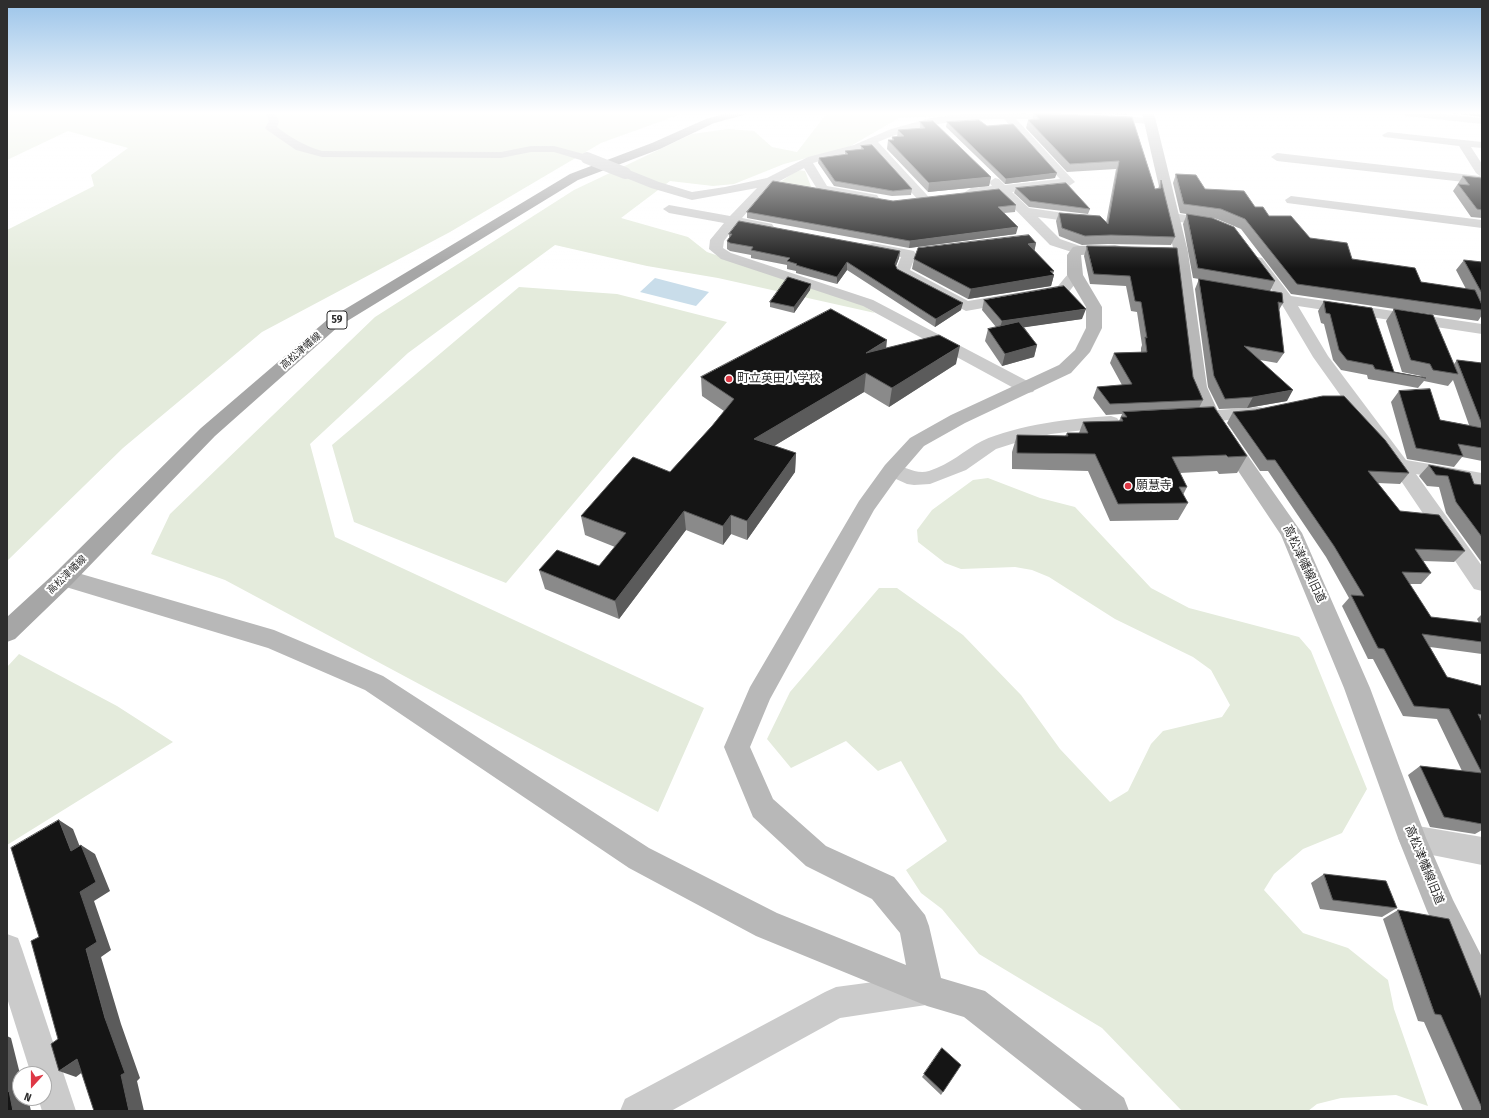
<!DOCTYPE html>
<html>
<head>
<meta charset="utf-8">
<style>
  body { margin:0 }
  #map { position:relative; width:1489px; height:1118px; overflow:hidden; background:#fff; font-family:"Fira Sans Condensed",sans-serif }
  canvas { display:block }
  .frame { position:absolute; inset:0; border:8px solid #2e2e2e; pointer-events:none }
  .north { position:absolute; left:12px; top:1066px; width:40px; height:40px; box-sizing:border-box; background:#fff; border:1px solid #ababab; border-radius:50%; rotate:201deg; font-size:11px; font-weight:700; line-height:16px; text-align:center; color:#2e2e2e }
  .north::after { content:''; display:block; margin:auto; width:14px; height:18px; background:#de3845; clip-path:polygon(50% 0,100% 100%,50% 72%,0 100%) }
</style>
</head>
<body>
<div id="map">
<canvas width="1489" height="1118"></canvas>
<div class="frame"></div>
<div class="north">N</div>
</div>
<script>
const context = document.querySelector('canvas').getContext('2d');
context.lineJoin = 'round';
function paint(path, color) { context.fillStyle = color; context.fill(path, 'evenodd'); }
function stroke(path, color, width, dash) { context.strokeStyle = color; context.lineWidth = width; context.lineCap = dash ? 'butt' : 'round'; context.setLineDash(dash || []); context.stroke(path); }
function write(font, color, halo, rows, align = 'center') {
  context.font = font + ' "Fira Sans Condensed","Noto Sans JP",sans-serif'; context.lineWidth = 4; context.setLineDash([]); context.textBaseline = 'middle'; context.strokeStyle = halo; context.fillStyle = color; for (const [text, x, y, turn = 0] of rows) {
    context.save(); context.translate(x, y); context.rotate((+turn || 0) * Math.PI / 180); context.textAlign = isNaN(turn) ? turn : align; if (halo) context.strokeText(text, 0, 0); context.fillText(text, 0, 0); context.restore();
  }
}
paint(new Path2D(`
  M7,113H684L601,143L450,232L262,332L123,448L7,561V230L94,186L91,175L128,148L68,131L7,160Z
  M827,113H1025L899,118L849,147L784,164L734,184L713,186L670,181L621,218L688,237L707,252L862,305L875,313L718,278L647,266L555,245L408,353L310,444L335,537L704,708L658,812L225,580L151,554L170,514L375,317L574,190L692,134L728,129L754,131L772,147L797,152Z
  M798,170L805,171L814,194L773,187Z
  M519,287L617,294L727,322L506,583L354,522L332,445Z
  M988,478L1040,498L1075,507L1151,588L1189,608L1299,637L1311,651L1367,789L1342,833L1303,849L1274,874L1264,890L1303,933L1348,948L1388,980L1394,1009L1428,1106L1396,1095L1341,1098L1317,1104L1308,1111H1182L1102,1028L979,954L942,909L921,893L906,870L947,841L901,761L878,771L846,741L791,768L767,739L790,692L879,588H897L963,635L1021,695L1060,749L1110,802L1128,791L1151,744L1163,731L1222,717L1230,705L1211,670L1193,657L1115,619L1049,577L1032,570L1015,567L961,569L945,563L918,542L917,530L932,510L973,480Z
  M19,654L117,706L173,742L7,845V667Z`), '#e4ebdc');
paint(new Path2D(`
  M655,278L709,292L696,306L640,292Z`), '#c9ddea');
paint(new Path2D(`
  M265,113H275L279,121L277,127C291,138 305,146 322,151L501,152L531,146H554L591,156L593,158L587,162L554,152H531L501,158L322,157L296,150L267,130L265,128L269,121Z
  M969,113L1065,114L1066,116L1061,119H1016L1075,182L1069,186L1012,192L1029,208L1092,217L1094,220L1092,223L1087,224L1038,217L1060,239L1083,247L1085,250L1083,253L1078,254L1050,245L999,193L971,196L965,192L971,188L992,186L989,182L995,178L999,179L1005,185L1060,179L1004,119C960,119 919,124 878,142L927,195L929,198L927,201H919L870,146L813,163L827,186L877,195L879,198L877,201L873,202L819,192L804,168L776,183L755,203L742,218L772,224L774,227L772,230L767,231L736,225L724,241L723,248L731,253L873,300L1033,384L1036,388L1033,392L1027,393L1021,392L863,306L721,259L709,249L710,240L724,223L669,213L663,209L669,205L730,216L757,188L692,200L651,188L621,176L619,173L625,169L629,170L659,182L692,192L725,187L767,178L808,157L854,145L891,129L931,118Z
  M1401,113H1436L1482,118V124L1406,116Z
  M1104,115L1150,118L1155,121L1150,124L1100,120L1099,118Z
  M1388,132L1482,142V148L1471,147L1482,164V184L1277,161L1271,157L1277,153L1480,176L1476,173L1459,146L1384,137L1382,135Z
  M1291,196L1482,220V228L1287,203L1285,200Z
  M1172,213L1214,219L1219,220L1221,223L1219,226L1214,227L1167,220L1165,217Z
  M873,243L914,251L916,254L910,270L968,301L1058,286C1065,278 1069,269 1080,272L1082,275L1068,293L966,311L897,275L895,272L901,257L868,250L866,247L868,244Z
  M1257,257L1262,258L1291,296L1482,324V334L1298,306L1328,356L1406,460L1482,473V487L1416,474L1482,566V591L1474,589L1393,469L1313,357L1281,303L1272,301L1270,298L1275,294L1250,261L1252,258Z
  M1258,407L1264,408L1267,412L1264,416L1192,424L1186,422L1183,418L1186,414L1192,412Z
  M1111,416L1117,418L1120,422L1117,426L1051,434L1018,442L996,449L966,470L930,484L914,485L907,484L885,474L883,470L885,466C901,461 913,476 929,471C951,464 963,451 982,441C1016,425 1074,418 1111,416Z
  M1412,825L1482,837V865L1412,851L1402,847L1398,838L1402,829Z
  M7,934L18,938L22,949L76,1111H42L38,1098H44V1074H31L7,998Z
  M926,975L937,979L941,990L937,1001L926,1005L840,1018L671,1111H620L625,1099L825,992L836,987Z`), '#cbcbcb');
paint(new Path2D(`
  M1142,113H1154L1188,252L1207,387L1220,416L1302,533L1370,688L1426,838L1453,900L1482,957V1007L1471,1002L1427,911L1398,838L1344,688L1281,535L1202,417L1189,387L1174,252Z
  M1115,245L1120,246L1122,249L1120,252L1081,255L1083,275L1102,307V328L1090,352L1071,373L965,423L924,446L899,475L874,510L770,699L750,747L773,799L826,846L894,877L925,915L929,926L941,978L985,991L1124,1098L1129,1111H1083L964,1017L927,1006L756,936L629,868L365,690L268,648L56,584L53,578L56,572L64,569L274,630L383,676L649,848L777,913L906,965L900,933L872,899L806,866L753,817L724,747L750,687L859,501L885,465L910,438L951,415L1059,365L1075,350L1086,328V307L1067,275V255L1073,247L1078,246Z`), '#b8b8b8');
paint(new Path2D(`
  M727,113H746L744,115L714,123L660,149L578,180L339,326L215,436L72,584L15,639L7,642V617L56,572L201,428L327,320L570,174L652,143L706,119Z`), '#a6a6a6');
stroke(new Path2D(`
  M587,158L625,173`), '#cbcbcb', 12);
paint(new Path2D(`
  M1034,113L1132,117L1155,189H1158L1161,180L1175,237L1171,245L1108,244L1082,245L1059,236L1056,221L1059,213L1106,223L1116,169L1067,172L1026,128L1028,120H1032Z
  M1086,113H1127V115Z
  M1450,113H1482V117Z
  M920,122L991,177L989,186L928,192L887,149L888,140H892V137H897L898,130L920,128Z
  M947,122L987,126L1055,178L1005,184L946,127Z
  M861,146L912,189L911,195L892,196L834,186L818,163L819,158L845,155V151L861,149Z
  M1176,174L1205,189L1255,207L1269,216L1310,238L1352,259L1421,282L1466,289L1456,270L1464,260L1482,262V315L1478,321L1291,294L1241,229L1217,219L1212,218L1275,281L1270,291L1283,303L1279,310L1284,353L1277,363L1260,360L1287,401L1247,408L1219,409L1208,387L1195,289L1199,279L1193,278L1183,224L1187,214L1206,217L1180,213L1173,183Z
  M1463,176L1482,178V218L1471,217L1453,191Z
  M1016,188L1090,209L1088,214L1029,207L1014,193Z
  M893,201L1016,205L1015,212L1004,213L1016,234L909,248L747,218V212Z
  M729,234L900,251L899,258L896,266L897,269L961,310L935,327L847,270L837,284L796,273V271L787,269V265L751,258V255L730,251L727,249V241L729,238Z
  M1036,243L1034,251L1054,271L1053,274L1054,275L1051,286L968,299L912,269L914,259Z
  M1087,246L1177,248L1193,377L1203,400L1199,408L1247,456L1237,473L1219,474L1217,471L1180,473L1187,487L1183,495L1188,503L1178,520L1110,521L1088,471L1012,469V452L1017,435L1065,436L1067,433H1079L1083,422L1119,421L1122,414L1106,415L1093,398L1097,387L1122,385L1110,363L1114,353L1141,352V348L1142,345L1137,312L1131,311L1126,286L1090,284L1084,256Z
  M811,284L810,290L794,313L770,307V302Z
  M984,300L1082,319L1024,327L1037,345L1034,357L1002,366L985,341L988,329L996,327L982,310Z
  M1324,301L1394,372L1422,378L1421,376L1402,372L1386,321L1394,309L1454,364L1457,360L1482,363V461L1462,457L1454,467L1407,459L1391,402L1399,391L1440,420L1469,425L1453,380L1448,386L1424,381L1418,388L1368,379L1367,375L1341,370L1333,360L1324,324L1321,323L1318,311Z
  M886,348L956,364L889,407L864,392L774,446L796,453L795,472L747,540L731,534L723,545L686,530L619,619L545,589L539,570L599,566L615,547L585,535L581,516L670,472L712,426L724,411L702,396L701,377Z
  M1233,412L1409,473L1400,484L1378,483L1400,511L1465,551L1454,562L1423,561L1431,573L1421,584H1409L1431,617L1479,623L1477,619L1482,614V654L1430,647L1447,677L1482,686V830L1475,834L1430,827L1408,775L1420,766L1462,771L1437,719L1403,716L1373,659H1368L1342,606L1349,598L1326,557L1268,471H1260L1227,423Z
  M1429,465L1474,484L1482,485V563L1446,513L1439,487L1427,486L1419,476Z
  M1324,874L1397,908L1382,917L1320,909L1311,883Z
  M1398,910L1482,1000V1111H1463L1424,1022L1418,1021L1383,919Z
  M942,1048L943,1092L941,1095L922,1077Z`), '#8a8a8a');
paint(new Path2D(`
  M1057,173L1055,178L1005,184L1006,179Z
  M991,177L989,186L928,192L929,183Z
  M1018,227L1016,234L909,248L910,241Z
  M1036,243L1034,253L1028,244Z
  M900,251L899,258L894,271L895,264Z
  M847,262V270L837,284V277Z
  M1054,275L1051,286L968,299L971,289Z
  M811,284L810,290L794,313V307Z
  M963,303L961,310L935,327L936,319Z
  M1086,309L1082,319L999,331L1002,321Z
  M887,340L885,359L866,353Z
  M1037,345L1034,357L1002,366L1005,354Z
  M960,346L956,364L889,407L892,388Z
  M866,373L864,392L754,458V439Z
  M1293,390L1287,401L1247,408L1253,397Z
  M796,453L795,472L747,540V521Z
  M684,511L686,530L619,619L615,601Z
  M731,515V534L723,545V526Z
  M59,820L73,829L85,860L71,851Z
  M81,845L95,854L110,891L94,901L111,950L101,957L121,1024L140,1078L137,1081L144,1111H129L105,1018L86,949L80,892Z
  M7,1036L11,1038L20,1074V1098H28L31,1111H13L7,1090Z
  M77,1059L93,1064L76,1077L59,1071Z`), '#5b5b5b');
const building = new Path2D(`
  M1034,113L1132,117L1155,189L1161,188V180L1175,237L1111,235L1085,236L1062,228L1059,213L1100,216L1108,224L1119,161L1070,164L1028,120L1039,119Z
  M979,120L987,126L1013,124L1057,173L1006,179L947,122Z
  M933,121L991,177L929,183L888,140H894L892,137L904,136L898,130L925,128L920,122Z
  M872,145L912,189L893,191L835,181L819,158L848,154L845,151L864,149L861,146Z
  M1176,174L1196,175L1205,189L1244,191L1255,207H1263L1269,216H1291L1310,238L1347,243L1352,259L1415,268L1421,282L1475,290L1482,305V310L1297,284L1245,219L1221,209L1184,204Z
  M1463,176L1482,178V210L1477,209L1458,184L1469,185Z
  M773,181L893,201L999,189L1016,205L998,207L1018,227L910,241L747,212Z
  M1066,183L1090,209L1030,201L1016,188Z
  M1187,214L1212,218L1234,227L1275,281L1198,268Z
  M739,221L900,251L895,264L897,269L963,303L936,319L847,262L837,277L796,265L797,264L787,261L790,258L751,250L753,247L730,243L727,241L732,234H729Z
  M1029,235L1036,243L1028,244L1054,271H1050L1054,275L971,289L914,259L918,248Z
  M1087,246L1177,248L1193,377L1203,400L1110,404L1097,387L1132,384L1114,353L1147,352L1145,337L1147,338L1141,302L1135,301L1130,276L1094,274Z
  M1464,260L1482,262V293Z
  M788,277L811,284L794,307L770,302Z
  M1199,279L1282,293L1283,303L1278,302L1284,353L1244,346L1293,390L1253,397L1225,399L1214,376Z
  M1064,286L1086,309L1002,321L984,300Z
  M1324,301L1372,308L1394,372L1426,378L1375,369L1373,365L1347,360L1339,350L1330,314L1326,313Z
  M831,309L887,340L866,353L939,335L960,346L892,388L866,373L754,439L796,453L747,521L731,515L723,526L684,511L615,601L539,570L557,550L599,566L626,533L581,516L633,457L670,472L712,426L734,399L701,377Z
  M1394,309L1433,315L1458,374L1433,370L1430,364L1411,360Z
  M1019,322L1037,345L1005,354L988,329Z
  M1457,360L1482,363V424Z
  M1430,389L1440,420L1482,428V448L1458,444L1463,456L1416,448L1399,391Z
  M1323,396H1344L1385,440L1409,473L1368,471L1400,511L1439,515L1465,551L1415,549L1431,573L1402,572L1431,617L1482,623V642L1422,634L1447,677L1482,686V715L1478,714L1482,722V824L1444,817L1420,766L1482,773L1449,709L1414,706L1384,649L1378,648L1351,595L1364,596L1334,546L1275,460H1267L1233,412L1255,410Z
  M1214,407L1247,456L1228,457L1226,455L1172,457L1187,487H1179L1188,503L1118,504L1095,454L1017,453V435L1068,436L1067,433H1088L1083,422L1123,421L1121,417H1127L1123,412Z
  M1429,465L1470,473L1474,484L1482,485V537L1456,502L1448,476L1436,475Z
  M59,820L71,851L81,845L96,882L80,892L97,942L86,949L105,1018L125,1073L121,1075L129,1111H94L77,1059L59,1071L51,1044L58,1039L31,941L39,937L11,848Z
  M1324,874L1386,881L1397,908L1333,900Z
  M1398,910L1449,919L1482,1000V1108L1441,1015L1435,1014Z
  M942,1048L961,1065L943,1092L924,1074Z
  M7,1090L8,1092L9,1091L13,1111H7Z`);
paint(building, '#151515');
stroke(building, '#5b5b5b', 1);
const sky = context.createLinearGradient(0, 0, 0, 269);
sky.addColorStop(0, '#9bc4e9');
sky.addColorStop(0.42, '#fff');
sky.addColorStop(1, '#ffffff00');
context.fillStyle = sky;
context.fillRect(0, 0, 1489, 269);
for (const [x, y, r, color] of [
  [729,379,4,"#de3845"],
  [1128,486,4,"#de3845"]
]) { const dot = new Path2D(); dot.arc(x, y, r, 0, 2 * Math.PI); context.fillStyle = color; context.fill(dot); stroke(dot, '#fff', 1.5); }
write('10px', '#2e2e2e', '#fff', [
  ["高松津幡線",301,351,-41],
  ["高松津幡線",67,575,-44]
]);
for (const [x, y, w] of [
  [337,320,20]
]) { const box = new Path2D(); box.roundRect(x - w / 2, y - 9, w, 18, 3); context.fillStyle = '#fff'; context.fill(box); stroke(box, '#2e2e2e', 1); }
write('bold 11px', '#2e2e2e', null, [
  ["59",337,320]
]);
write('12px', '#2e2e2e', '#fff', [
  ["町立英田小学校",737,379],
  ["願慧寺",1136,486]
], 'left');
write('12px', '#2e2e2e', '#fff', [
  ["高松津幡線旧道",1304,564,65],
  ["高松津幡線旧道",1424,865,68]
]);
</script>
</body>
</html>
